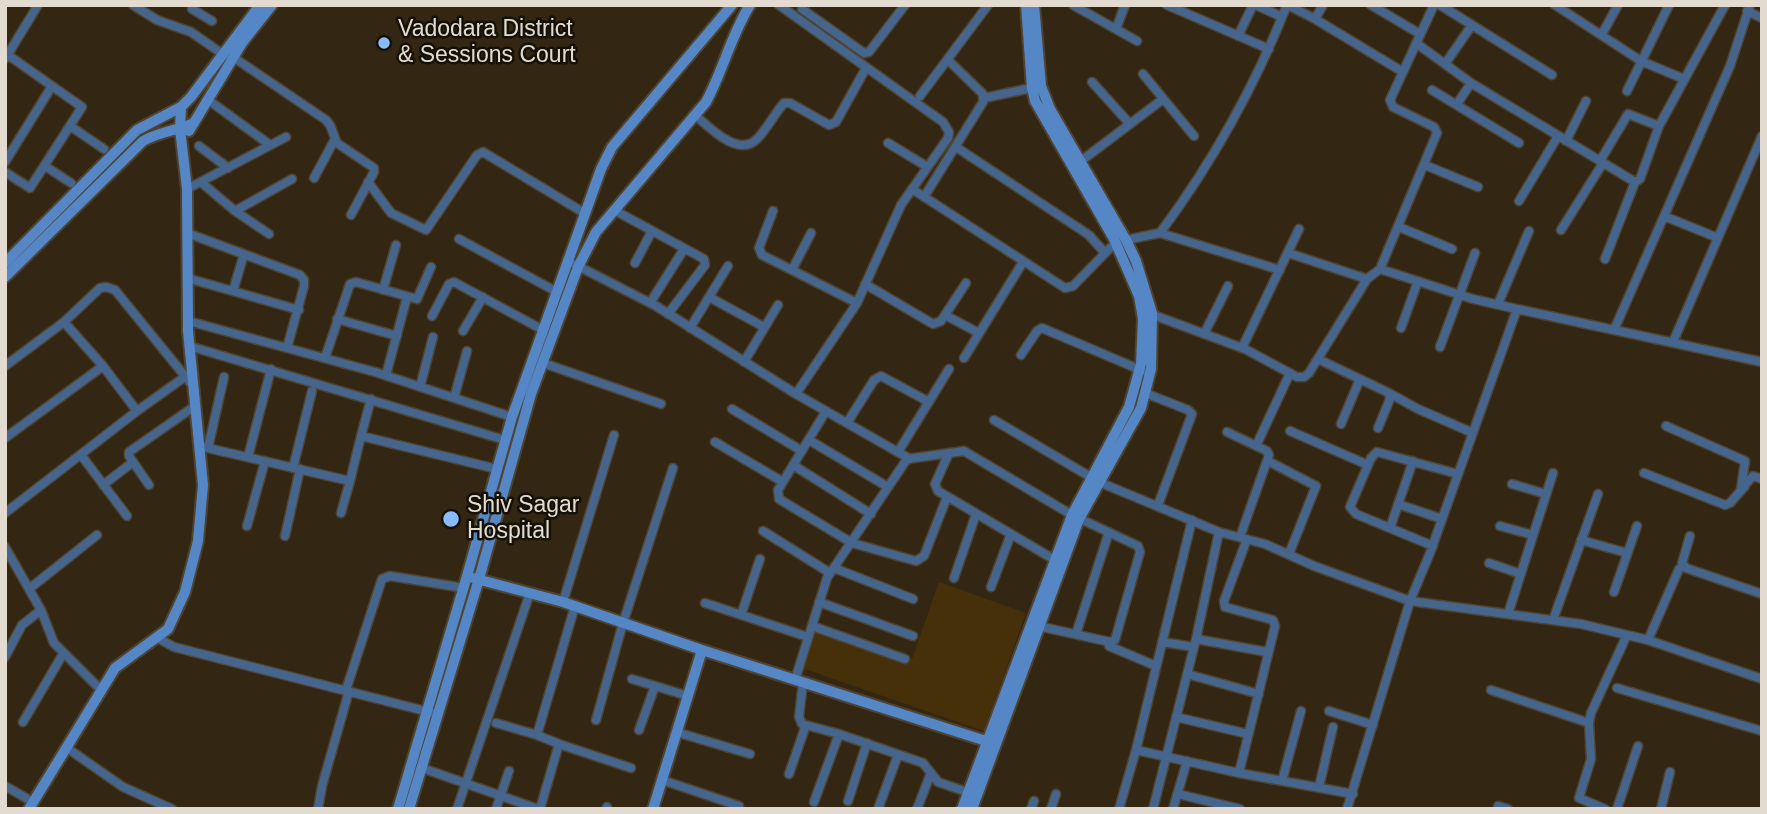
<!DOCTYPE html>
<html>
<head>
<meta charset="utf-8">
<style>
  body { margin:0 }
  #map { position:relative; width:1767px; height:814px; overflow:hidden; background:#332713; font-family:Helvetica,sans-serif }
  canvas { display:block }
  .frame { position:absolute; inset:0; border:7px solid #e3dbcf; pointer-events:none }
</style>
</head>
<body>
<div id="map">
<canvas width="1767" height="814"></canvas>
<div class="frame"></div>
</div>
<script>
const context = document.querySelector('canvas').getContext('2d');
context.lineJoin = 'round';
function paint(path, color) { context.fillStyle = color; context.fill(path, 'evenodd'); }
function stroke(path, color, width, dash) { context.strokeStyle = color; context.lineWidth = width; context.lineCap = dash ? 'butt' : 'round'; context.setLineDash(dash || []); context.stroke(path); }
function write(font, color, halo, rows, align = 'center') {
  context.font = font + ' Helvetica,sans-serif'; context.lineWidth = 5; context.setLineDash([]); context.textBaseline = 'middle'; context.strokeStyle = halo; context.fillStyle = color; for (const [text, x, y, turn = 0] of rows) {
    context.save(); context.translate(x, y); context.rotate((+turn || 0) * Math.PI / 180); context.textAlign = isNaN(turn) ? turn : align; if (halo) context.strokeText(text, 0, 0); context.fillText(text, 0, 0); context.restore();
  }
}
paint(new Path2D(`
  M939,582L1026,613L984,731L802,668L817,626L912,659Z`), '#45300a');
const street = new Path2D(`
  M133,5L157,20L191,32L224,55
  M194,5L192,9L212,21
  M779,5L943,122L949,132L948,138L901,205L857,303L796,394
  M1073,5L1137,41
  M1167,5L1269,49
  M1256,5L1282,17
  M1288,5L1315,19L1403,72
  M1371,5L1420,34
  M1440,5L1552,75
  M1555,5L1641,61L1684,79
  M802,9L864,53L869,52L905,5
  M1747,11L1762,18
  M1315,19L1323,5
  M1116,29L1125,5
  M1602,34L1618,5
  M1238,36L1253,5
  M1416,43L1471,83L1635,182L1640,179L1659,126L1725,5
  M233,57L326,120L330,125L337,143L374,168V172L351,215
  M5,59L38,5
  M1445,64L1472,25
  M1143,74L1194,136
  M1092,82L1129,123
  M1432,90L1519,143
  M1627,91L1669,5
  M920,96L988,5
  M984,98L1036,87
  M207,99L270,145
  M1457,104L1471,83
  M695,115C709,127 738,158 757,139C768,128 774,114 784,103H790L829,125L836,122L866,68
  M70,126L104,149
  M1566,141L1586,101
  M888,143L926,166
  M199,146L228,168
  M956,147L1089,235L1105,253
  M1081,161L1163,99
  M1600,161L1628,114L1659,126
  M5,162L52,86L8,55
  M1425,165L1478,187
  M45,166L71,183
  M5,172L30,188L82,107L52,86
  M314,178L335,139
  M368,182L391,213L426,230L477,155L483,152L586,214
  M202,183L235,211L269,234
  M187,189L286,137
  M912,189L1065,288L1073,286L1116,242
  M924,197L983,102V94L948,60
  M1519,201L1558,136
  M614,210L704,259L705,265L668,314
  M235,211L292,179
  M773,211L759,248L762,255L857,303
  M1664,216L1718,238
  M1399,227L1452,249
  M1561,230L1603,163
  M187,233L300,275L304,280V286L287,348
  M1160,233L1280,270
  M459,239L557,292
  M1126,240L1160,233C1212,163 1255,86 1287,5
  M1288,253L1367,279
  M1605,259L1635,182
  M635,263L652,231
  M574,264L656,306L796,394L910,459
  M1380,269L1437,133L1434,127L1393,107L1390,100L1434,5
  M792,270L811,233
  M187,278L299,310
  M865,284L933,324L941,321L966,283
  M383,290L396,245
  M233,291L244,254
  M709,297L764,327
  M650,303L684,249
  M1498,304L1529,231
  M1148,313L1245,349L1297,377H1304L1309,373L1367,279L1380,269L1473,299L1517,309
  M945,315L979,333
  M432,316L449,284L454,282L543,330
  M337,319L397,336
  M188,321L375,372L512,417
  M690,328L728,266
  M1401,328L1418,281
  M1614,330L1730,66L1750,5
  M463,331L483,297
  M1204,334L1228,286
  M1673,342L1762,136
  M189,346L505,440
  M1440,347L1475,253
  M1242,348L1299,229
  M1021,355L1037,331L1042,328L1143,371
  M325,358L350,284L356,282L417,299L431,267
  M964,358L1023,262
  M1318,359L1389,393L1390,399L1378,428
  M744,362L778,305
  M543,363L661,404
  M5,366L64,322L100,288L106,287L115,290L193,386
  M386,375L407,297
  M420,387L433,337
  M1145,393L1188,410L1192,414L1158,505
  M1389,393L1418,409L1473,433
  M454,398L467,351
  M732,409L802,451
  M137,411L186,376
  M826,411L778,490L779,499L852,543L916,561L924,556L947,497
  M994,420L1099,482L1219,532L1265,544L1314,566L1410,601L1581,624L1648,640L1762,679
  M847,423L874,380L881,376L929,402
  M1341,424L1360,379
  M1666,426L1745,461L1741,489L1753,476L1762,479
  M1290,431L1368,465
  M1227,432L1267,451L1269,455L1240,537
  M361,436L371,399
  M5,438L103,366
  M809,440L888,487
  M715,442L783,482
  M199,446L350,481L361,436L497,469
  M1256,446L1290,373
  M208,448L224,377
  M898,452L949,369
  M949,453L935,484L938,491L1055,560
  M81,455L127,516
  M248,457L271,369
  M1268,461L1316,486L1289,554
  M793,465L871,514
  M293,468L312,391
  M1644,473L1725,505L1730,503L1745,486
  M1512,484L1546,494
  M103,485L133,462
  M149,485L129,456V452L195,406
  M1398,504L1442,519
  M5,513L137,411L103,366L64,322
  M341,513L350,481
  M247,526L265,461
  M1500,526L1533,535
  M1390,528L1413,461
  M763,531L830,573
  M285,536L300,469
  M1690,536L1682,563L1686,568L1762,594
  M1581,540L1627,553
  M1433,546L1356,514L1350,507L1371,458L1377,452L1458,474
  M5,547L41,610L54,643L102,691
  M1489,563L1521,574
  M834,568L913,599
  M954,578L976,514
  M991,587L1011,534
  M29,589L97,535
  M1614,592L1637,526
  M563,602L614,435
  M819,602L913,636
  M705,603L808,637
  M1508,614L1553,473
  M741,615L760,559
  M1553,620L1598,494
  M812,626L905,659
  M1076,634L1109,532
  M156,637L174,647L433,713
  M1196,639L1267,652
  M1648,640L1679,569
  M1162,642L1194,647
  M1109,646L1156,666
  M5,657L22,625L41,610
  M1187,674L1259,694
  M632,679L688,696
  M795,680L827,578L907,459L964,451L1072,515L1138,546L1140,552L1115,640L1110,642L1038,626
  M803,682L799,717L802,724L839,734L923,763L938,782L973,794
  M1617,688L1762,731
  M346,690L382,579L390,576L464,588
  M1491,690L1589,723
  M1329,711L1373,725
  M1176,717L1248,734
  M596,720L623,623L673,468
  M23,722L63,654
  M496,723L537,735
  M639,730L655,686
  M676,732L750,754
  M559,744L631,768
  M67,748L123,787L172,809
  M1136,750L1239,773L1353,794
  M422,768L538,809
  M1239,773L1275,626L1273,620L1225,607L1224,601L1247,539
  M789,774L806,725
  M662,780L739,806
  M1282,781L1301,711
  M5,786L33,802
  M1319,787L1333,727
  M1178,794L1240,809
  M848,801L867,743
  M814,802L839,734
  M1498,806L1508,809
  M318,809L322,786L349,691
  M457,809L530,593
  M496,809L509,771
  M540,809L559,744L537,735L575,606
  M606,809L607,807
  M878,809L898,755
  M917,809L931,773
  M1031,809L1034,801
  M1051,809L1056,794
  M1119,809L1136,750L1192,520
  M1153,809L1196,639L1219,532
  M1173,809L1187,761
  M1347,809L1410,601L1430,553L1517,309L1762,362
  M1605,809L1579,798L1591,759L1589,723L1591,713L1627,635
  M1617,809L1638,746
  M1661,809L1670,772`);
const secondary = new Path2D(`
  M189,131L242,43L272,5
  M5,263L137,130L181,107L191,97L260,5
  M5,277L143,141C159,132 175,131 191,124
  M473,578L563,602L702,650L986,741
  M29,809L115,668L168,629L185,592L198,541L203,485L188,331L187,189L180,129L181,107
  M398,809L467,576L512,417L601,169L612,147L732,5
  M409,809L479,579L531,394L578,267L596,232L706,102C723,71 731,35 750,5
  M653,809L702,650
  M962,809L1072,515L1129,407L1141,364L1143,319L1139,296L1114,239L1035,101L1032,88L1026,5
  M972,809L1079,519L1141,408L1151,369L1152,313L1136,261L1126,240L1050,109L1041,86L1034,5`);
stroke(street, '#4f4431', 11);
stroke(secondary, '#4f4431', 14);
stroke(street, '#46658d', 8);
stroke(secondary, '#5586c6', 10);
for (const [x, y, r, color] of [
  [384,43,7,"#89bafc"],
  [451,519,9,"#89bafc"]
]) { const dot = new Path2D(); dot.arc(x, y, r, 0, 2 * Math.PI); context.fillStyle = color; context.fill(dot); stroke(dot, '#161108', 2.5); }
write('23px', '#e3dbcf', '#161108', [
  ["Vadodara District",398,30],
  ["& Sessions Court",398,56],
  ["Shiv Sagar",467,506],
  ["Hospital",467,532]
], 'left');
</script>
</body>
</html>
